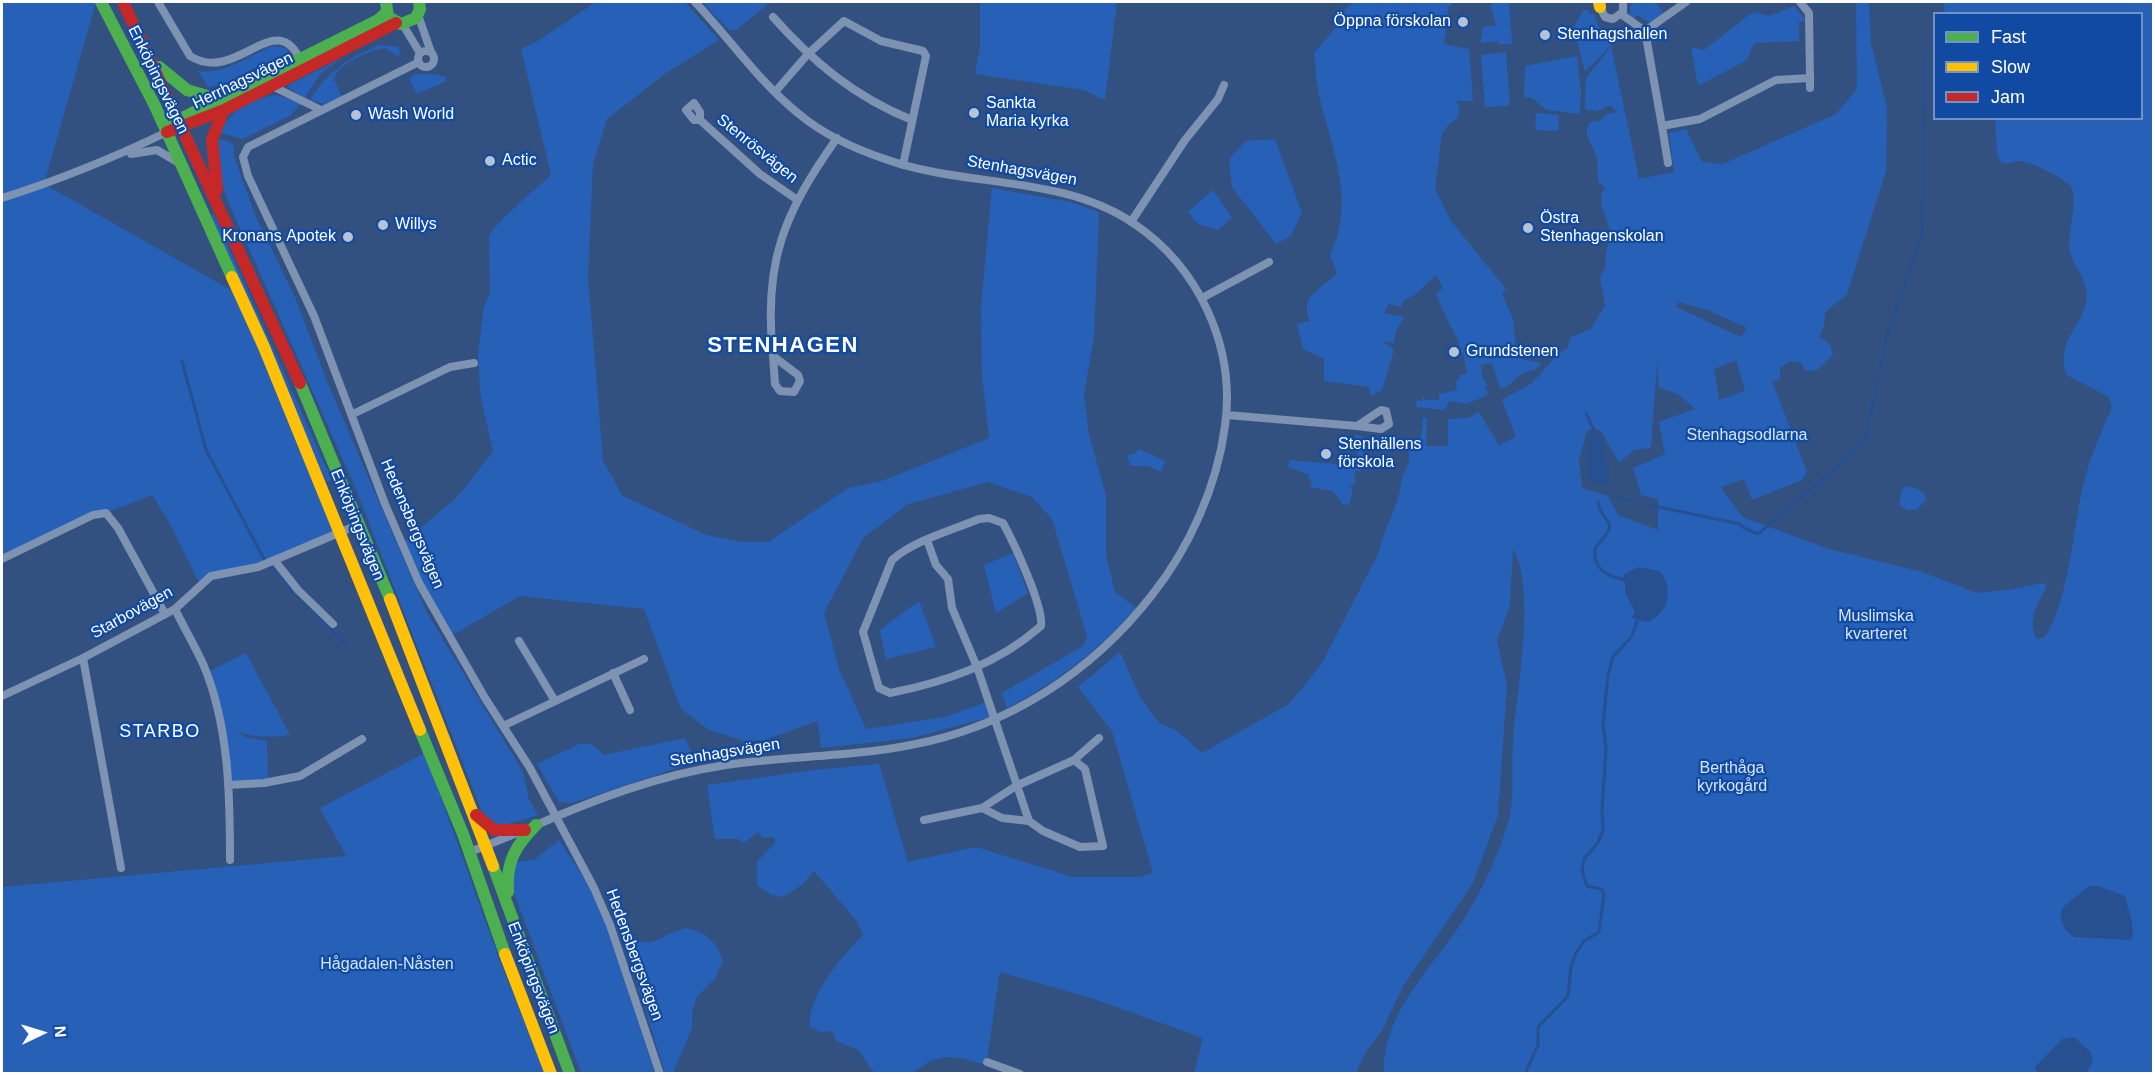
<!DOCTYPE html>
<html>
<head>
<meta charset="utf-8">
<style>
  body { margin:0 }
  #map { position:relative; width:2155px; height:1075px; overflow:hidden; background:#325181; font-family:Helvetica,sans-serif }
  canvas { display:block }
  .frame { position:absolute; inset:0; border:3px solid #fff; pointer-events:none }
  .legend { position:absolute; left:1933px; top:12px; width:210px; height:108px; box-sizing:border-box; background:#114aa2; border:2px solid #7092c7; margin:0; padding:8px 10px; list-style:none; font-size:18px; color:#fff }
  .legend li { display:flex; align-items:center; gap:12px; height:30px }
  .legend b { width:30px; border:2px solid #7092c7 }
  .north { position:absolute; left:12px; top:1003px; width:60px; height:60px; -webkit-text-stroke:4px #114aa2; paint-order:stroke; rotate:86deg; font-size:16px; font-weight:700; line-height:24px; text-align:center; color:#fff }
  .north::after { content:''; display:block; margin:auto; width:21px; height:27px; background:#fff; clip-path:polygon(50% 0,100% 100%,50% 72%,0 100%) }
</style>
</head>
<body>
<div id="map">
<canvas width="2155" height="1075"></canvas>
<div class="frame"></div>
<ul class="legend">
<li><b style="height:8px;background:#4caf50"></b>Fast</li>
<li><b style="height:8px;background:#ffc107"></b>Slow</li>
<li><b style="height:8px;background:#c62828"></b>Jam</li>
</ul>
<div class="north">N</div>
</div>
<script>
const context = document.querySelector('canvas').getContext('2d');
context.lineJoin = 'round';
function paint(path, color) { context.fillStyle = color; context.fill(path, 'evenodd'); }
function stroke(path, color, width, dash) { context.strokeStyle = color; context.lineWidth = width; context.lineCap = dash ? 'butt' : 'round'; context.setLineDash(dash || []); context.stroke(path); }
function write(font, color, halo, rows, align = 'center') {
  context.font = font + ' Helvetica,sans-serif'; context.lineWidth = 4.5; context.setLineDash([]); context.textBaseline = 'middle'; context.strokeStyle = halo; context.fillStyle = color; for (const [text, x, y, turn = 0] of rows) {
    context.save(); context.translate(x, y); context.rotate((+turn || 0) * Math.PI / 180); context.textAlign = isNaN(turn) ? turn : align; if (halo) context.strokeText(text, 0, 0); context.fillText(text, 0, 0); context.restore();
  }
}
paint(new Path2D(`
  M2,2H96L44,184L236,293L337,534L249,573L199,582L169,522L152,495L29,542L2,557Z
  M596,2H685L719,40L666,73L607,119L593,164L588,276L603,461L623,496L706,535L741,542H768L848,488L882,481L989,438L982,375L981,306L992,188L1070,202L1099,212L1094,338L1084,393L1089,435L1106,495V555L1115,592L1136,608C1099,650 1057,682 1007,708L1002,693L1083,646L1087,636L1052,519L1032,497L988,482L908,504L863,538L824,613L839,669L866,729L945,717L987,702L990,717L912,738L821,748L818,721L764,740L745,741L709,730L681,709L644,609L520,596L449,637L431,606L404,542L457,497L493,452L480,392L478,354L484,307L490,293L489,235L503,218L551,175L521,49L538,41Z
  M702,2H771L736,30H729Z
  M980,2H1117L1105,100L1084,90L975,74L980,48Z
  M1355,2H1454L1448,8L1444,44L1469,49L1473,101H1456L1460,108L1457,119L1450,123L1442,133L1435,188L1451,221L1506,289L1502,293L1513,319L1517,358L1541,363C1536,374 1529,369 1520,375C1512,381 1511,387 1500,388L1492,363L1481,365L1482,377L1488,385L1485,387L1488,395L1466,404L1450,401L1444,410L1416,407L1417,399L1422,402V396L1425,400H1439V394L1457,390L1456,380L1459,379V375L1467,374C1464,342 1445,321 1436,293L1443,288L1436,275L1416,294L1403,301L1401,307L1389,304L1384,313L1404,317L1396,331L1394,343L1383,341L1394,350L1382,390L1371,396L1369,387L1324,381V359L1303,349L1297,324L1310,321C1299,294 1321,291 1337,273L1330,255C1356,202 1333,152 1320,99C1316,84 1316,68 1314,53L1338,25L1345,9Z
  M1493,2H1509L1512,44H1498V41L1481,43L1483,27L1496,25L1491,6Z
  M1631,2H1655L1664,13L1651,23L1637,15L1633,19L1630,16Z
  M1856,2H1869L1871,43L1887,108L1886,171L1847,294L1825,312L1824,326L1819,337L1830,344L1833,355L1817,370L1806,371L1800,362L1790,361L1780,368V380L1772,381L1807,472L1802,480L1752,500L1744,479L1721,487L1742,517L1829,549L1922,572L1977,593L2007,590L2043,583L2047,586C2038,602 2026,622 2037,639L2045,637C2069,599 2073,530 2083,485C2090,458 2100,433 2112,408L2109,397L2067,375C2054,342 2082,329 2087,298C2089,281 2070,263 2069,246C2069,232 2078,195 2071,187C2064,178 2029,160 2018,161C2011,162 2008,166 2001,162L1997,154L1995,119L2142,118V14L1945,13L1944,2H2153V1073H1384C1382,1009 1439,962 1469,911C1485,883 1501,850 1509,819C1515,795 1511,767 1513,742C1516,693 1537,590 1513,549L1510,605L1497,641L1507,685L1498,815L1473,883L1404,985L1381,1032L1366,1051L1356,1073H1194L1203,1038L1094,999L1000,972L986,1065L960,1058L945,1057L930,1061L912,1073L878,1074L873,1071L858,1050L836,1041L833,1031L820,1032L810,1026C808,995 841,957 863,935L856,920L814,871L803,884L783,897L772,895L757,885V862L775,843L774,837L763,838L758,832L744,843L738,839H715L707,785L814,770L879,764L908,862L976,847L1073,877H1140L1153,873L1112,731L1078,687L1120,652L1140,697L1159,723L1176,730L1202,753L1289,704L1321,665L1379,552C1384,527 1399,507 1401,482C1402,475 1408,468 1409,461C1410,455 1407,446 1408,438L1421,439L1423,418H1427L1426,446H1448V419L1469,418L1478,411L1499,445L1516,437L1502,400L1532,383L1558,354L1568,348L1570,338L1592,328L1605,305L1600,277L1606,266C1604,253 1609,246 1610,234C1610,220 1594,202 1605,188L1599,183C1597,174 1598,166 1597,158C1595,146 1581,136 1590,122L1602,120L1606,114L1617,112L1611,105L1597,111L1585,109L1586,79L1611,46L1639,179L1674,172L1669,133L1686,129L1702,162L1723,164L1836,114L1857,89ZM1679,302L1708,310L1747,328L1741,337L1676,307ZM1736,360L1745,391L1719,400L1714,369ZM1657,361L1659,388L1678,394L1695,409L1659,422L1665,454L1633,468L1641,495L1658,499V530L1618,515L1608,496L1582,488L1579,459L1587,431L1592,428L1601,431L1619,463L1634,450L1651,448Z
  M1794,6L1806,21H1799V41L1754,43L1747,60L1700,85L1697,81L1691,47L1704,50L1753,12L1769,16Z
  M1584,10H1589L1590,14H1594L1601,33L1610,31L1613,43L1585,72L1574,27Z
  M380,45L399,47L400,57L385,48C370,50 337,64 334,79L342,98L324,104L310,100C326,73 350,56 380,45Z
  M273,46L286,48L288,52L223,84L208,87L198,71C227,75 248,55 273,46Z
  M1506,52L1510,103L1508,106L1485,107L1481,55Z
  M1577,56L1581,91L1580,114L1547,110L1532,98L1524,97L1525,66Z
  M342,58L320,74L305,98L289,88V85Z
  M414,74H432L446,77V81L417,94L410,80Z
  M276,95L302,103L291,115L243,139L220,133C228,111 254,98 276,95Z
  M1536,113L1559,115L1558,131L1535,130Z
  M217,139L228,141L234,146V156L255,215L295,297L328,384L427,613L523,772L529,800L538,815L500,827L482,812L353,482L227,199L221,180Z
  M1275,139L1302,213L1291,236L1276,244L1232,187L1229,159L1246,141Z
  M1213,190L1232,218L1217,230L1198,224L1188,212Z
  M214,214L331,479L329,481H326L209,216Z
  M1355,435L1366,437L1360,471L1355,470V483L1349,487L1353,488L1349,505L1342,504L1333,491L1310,487L1312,480L1308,479L1309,475L1288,467L1290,460L1357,466L1358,447H1354Z
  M1139,449L1165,461L1161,472L1148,466H1131L1127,456L1136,453Z
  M1908,486L1916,488L1925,495L1926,500L1916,510H1906L1899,504L1902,489Z
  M1013,553L1028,593L996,613L984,565Z
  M919,601L936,647L886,659L880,630Z
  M246,653L290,735C265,738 238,739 220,718C214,711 209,683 206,673Z
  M222,721L245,737L267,741L268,779L230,782Z
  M685,738L695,762L572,803L559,802L537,764L579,744H591L604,755Z
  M425,753L499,959L545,1073L2,1074V887L346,856L320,808Z
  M559,840L589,886L606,925L655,1073H581L512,887V862L534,860Z
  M687,928C708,934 716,941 723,961L715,978L696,998L692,1013V1028L673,1073H665L623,937C658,951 656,935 687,928Z`), '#2661b7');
paint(new Path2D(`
  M1592,430L1599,432L1610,473L1606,485L1593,483C1581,469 1586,446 1592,430Z
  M1639,567L1660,571C1674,589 1669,613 1648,622L1632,618L1635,612L1625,592V582L1621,581L1624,574Z
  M2089,886H2098L2125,896L2132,922L2133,937L2130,940L2074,937C2064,931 2058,920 2062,908Z
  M2074,1037L2091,1052L2093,1062L2086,1073H2036L2035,1067L2062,1039Z`), '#275090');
stroke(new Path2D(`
  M182,361L206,450L264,559
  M1880,369L1887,334L1922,235L1924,56
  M1586,413L1594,430
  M1612,496L1639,502
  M1598,502C1603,528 1623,517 1595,548C1593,567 1604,575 1621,579
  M1649,505L1740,524L1744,528L1758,534L1850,456L1866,436L1878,379
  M268,565L345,644
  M1525,1074L1538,1045V1027L1568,996L1571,966L1576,953L1584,941L1599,932L1604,894L1601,889L1587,886L1582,871L1584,859L1597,844L1603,831L1602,809L1606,749L1603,724L1608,675L1613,657L1632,636L1637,621`), '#275090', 3);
stroke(new Path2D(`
  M158,2L190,56C237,86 277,2 302,64
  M1600,7L1605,17L1613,19L1623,12V2
  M1621,14L1645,31L1662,126L1700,119L1776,80L1810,78L1809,13L1800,2
  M418,15L431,52
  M773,17C813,62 855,97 912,120
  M403,25L420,53
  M1645,31L1686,2
  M418 59a8 8 0 1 1 16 0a8 8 0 1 1-16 0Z
  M419,62L248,147L243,157L248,176L314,316L385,504L419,583L485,698L530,768L594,888L610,925L660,1074
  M1810,78V88
  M272,86L321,110
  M775,92L808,54L844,21L881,41L923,51L926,56L903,165
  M700,120H694L686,110L694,103L700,112V120L760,174L796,199
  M1662,126L1668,163
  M131,154L157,150L179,163
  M2,198C59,180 113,158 167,132
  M1131,222L1185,140L1218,99L1224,85
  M1202,298L1269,262
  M773,356L775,384L780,391L794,392L800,381L798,375L773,356C763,262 784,213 837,138
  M353,414L450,367L474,363
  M1227,415L1357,426L1381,410L1386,411L1389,424L1381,429L1357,426
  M989,518L1003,523C1013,541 1044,607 1041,626C998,664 946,682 890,693L879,688L863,632L892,560C915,540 950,531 979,519Z
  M2,559L93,515L106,513L118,528L165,614
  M275,561L298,590L333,624
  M175,609C184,628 195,646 204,666C229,727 230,795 230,860
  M519,641L555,701
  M83,658L121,868
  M613,673L630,710
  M2,696L83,658L175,609L211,576L258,567L360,524
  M503,726L644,659
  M1074,760L1099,738
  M228,785L264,783L300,776L362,739
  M982,808L1002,818L1029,821
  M924,820L982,808L1016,786L1074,760L1085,769L1103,846L1080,847L1043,831L1029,821L977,667L952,608L948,579L936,565L927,540
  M534,826C596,799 659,775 726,765C788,756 850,757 911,745C1008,727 1092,672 1152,595C1190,547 1217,486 1225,426C1236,347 1199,267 1133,223C1060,174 965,188 885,159C855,149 823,134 799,114C759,82 730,39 695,2
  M470,852L517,833
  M987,1062L1020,1074`), '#7e92b1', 8);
stroke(new Path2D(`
  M101,2L155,106L232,277
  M386,2L388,17L401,24L416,18L420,9L419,2
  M159,67L187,90L221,100
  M173,125L178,120L378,20L386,13
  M300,383L390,599
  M420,730L463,834L505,954
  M493,866L570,1074
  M508,892C506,862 515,846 536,825`), '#4caf50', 12);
stroke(new Path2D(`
  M1599,2L1600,7
  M232,277L264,347L420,730
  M390,599L493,866
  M505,954L551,1074`), '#ffc107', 12);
stroke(new Path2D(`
  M123,2L300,383
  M167,132L224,110L396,23
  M217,190L212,139L224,110
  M476,815L494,830H525`), '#c62828', 12);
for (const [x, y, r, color] of [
  [1463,22,6,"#b7c2d3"],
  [1545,35,6,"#b7c2d3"],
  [974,113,6,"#b7c2d3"],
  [356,115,6,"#b7c2d3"],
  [490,161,6,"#b7c2d3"],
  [383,225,6,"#b7c2d3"],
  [1528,228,6,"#b7c2d3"],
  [348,237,6,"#b7c2d3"],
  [1454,352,6,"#b7c2d3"],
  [1326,454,6,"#b7c2d3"]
]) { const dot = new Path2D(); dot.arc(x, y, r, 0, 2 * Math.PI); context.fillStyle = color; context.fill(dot); stroke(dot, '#114aa2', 2); }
write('16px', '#fff', '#114aa2', [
  ["Öppna förskolan",1451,22,"right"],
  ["Stenhagshallen",1557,35],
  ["Sankta",986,104],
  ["Maria kyrka",986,122],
  ["Wash World",368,115],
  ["Actic",502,161],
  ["Östra",1540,219],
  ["Stenhagenskolan",1540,237],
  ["Willys",395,225],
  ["Kronans Apotek",336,237,"right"],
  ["Grundstenen",1466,352],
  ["Stenhällens",1338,445],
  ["förskola",1338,463]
], 'left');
write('16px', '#fff', '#114aa2', [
  ["Enköpingsvägen",158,80,64],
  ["Herrhagsvägen",243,81,-26],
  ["Stenrösvägen",757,149,39],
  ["Stenhagsvägen",1022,171,10],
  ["Hedensbergsvägen",412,524,67],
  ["Enköpingsvägen",357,525,68],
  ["Starbovägen",132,613,-29],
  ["Stenhagsvägen",725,753,-9],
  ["Hedensbergsvägen",634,955,70],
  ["Enköpingsvägen",533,978,69]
]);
write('16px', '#d4e5fe', '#114aa2', [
  ["Stenhagsodlarna",1747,436],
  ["Muslimska",1876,617],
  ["kvarteret",1876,635],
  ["Berthåga",1732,769],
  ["kyrkogård",1732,787],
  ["Hågadalen-Nåsten",387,965]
]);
context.letterSpacing = '1.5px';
write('18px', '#fff', '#114aa2', [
  ["STARBO",160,732]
]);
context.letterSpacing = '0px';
context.letterSpacing = '1.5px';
write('bold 22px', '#fff', '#114aa2', [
  ["STENHAGEN",783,346]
]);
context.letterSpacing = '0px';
</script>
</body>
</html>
